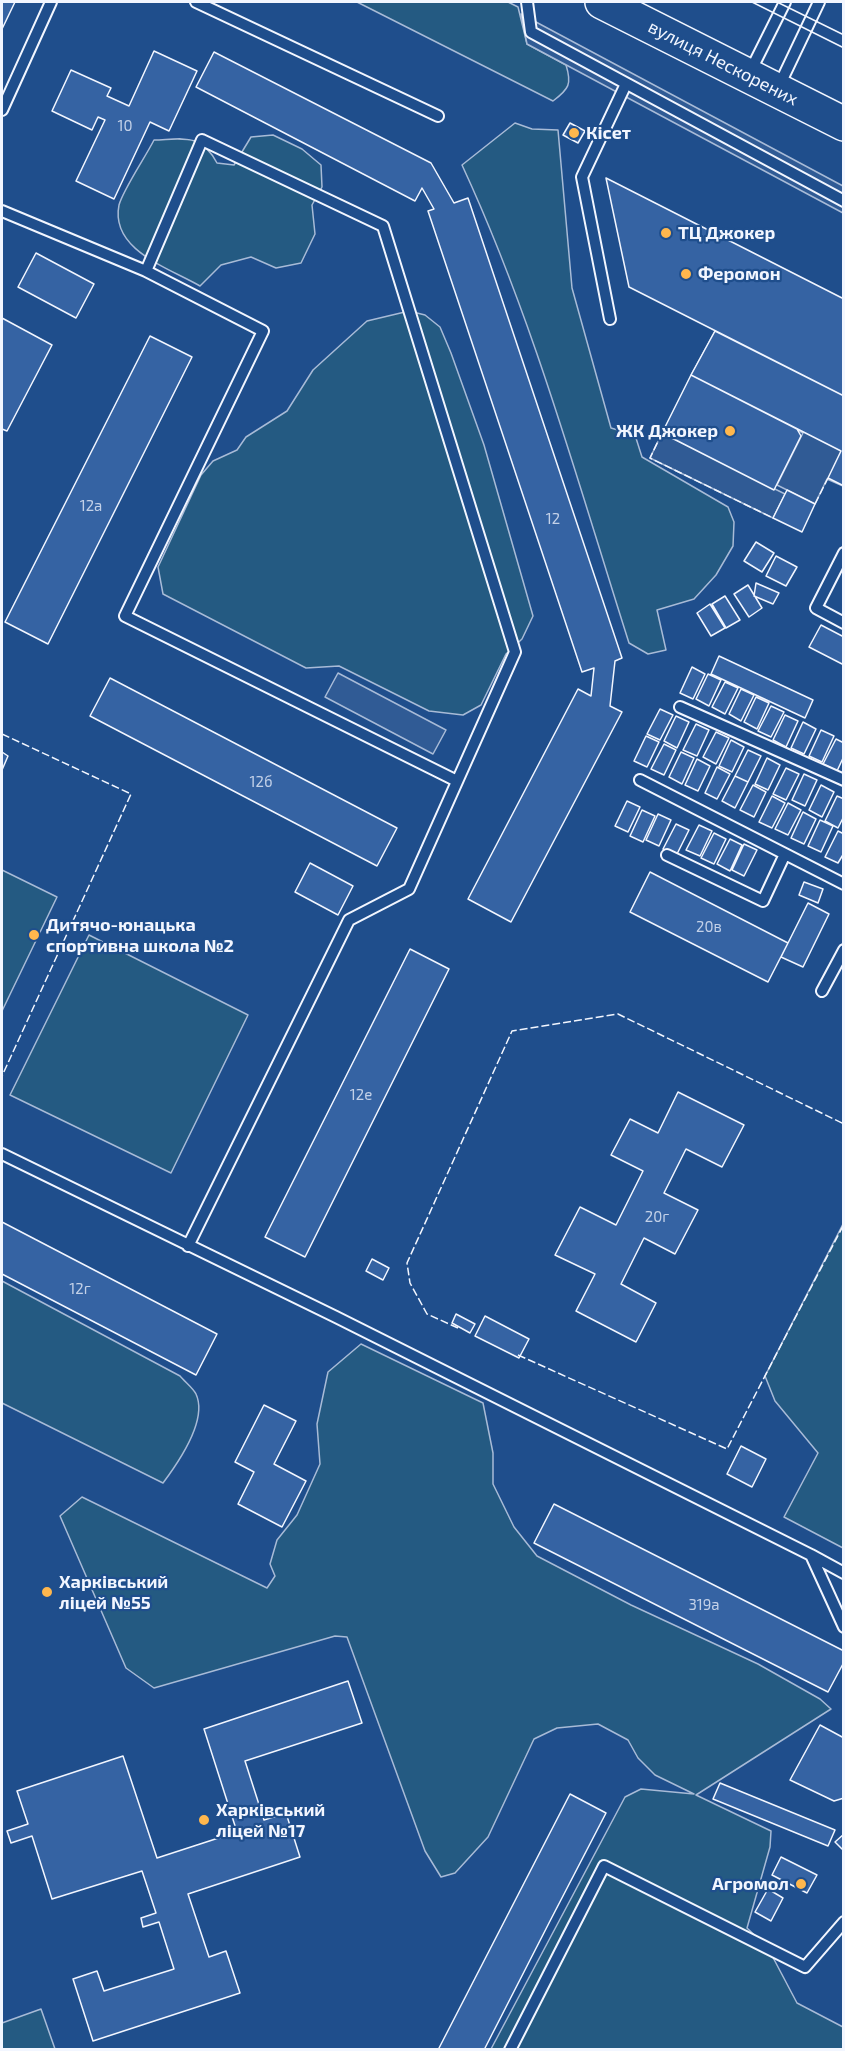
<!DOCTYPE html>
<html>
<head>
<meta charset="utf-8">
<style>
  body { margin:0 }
  #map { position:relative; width:845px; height:2051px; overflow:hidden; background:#1f4e8c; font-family:"Exo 2",sans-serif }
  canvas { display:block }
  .frame { position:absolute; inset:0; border:3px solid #f2f6ff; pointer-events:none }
</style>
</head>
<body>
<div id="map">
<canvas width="845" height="2051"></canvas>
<div class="frame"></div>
</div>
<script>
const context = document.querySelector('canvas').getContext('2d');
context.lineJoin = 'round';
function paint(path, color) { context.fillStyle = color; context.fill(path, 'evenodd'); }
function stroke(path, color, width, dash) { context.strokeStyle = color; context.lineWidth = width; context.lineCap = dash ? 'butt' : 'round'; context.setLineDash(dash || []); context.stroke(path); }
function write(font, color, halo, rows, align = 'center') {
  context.font = font + ' "Exo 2",sans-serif'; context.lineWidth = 4.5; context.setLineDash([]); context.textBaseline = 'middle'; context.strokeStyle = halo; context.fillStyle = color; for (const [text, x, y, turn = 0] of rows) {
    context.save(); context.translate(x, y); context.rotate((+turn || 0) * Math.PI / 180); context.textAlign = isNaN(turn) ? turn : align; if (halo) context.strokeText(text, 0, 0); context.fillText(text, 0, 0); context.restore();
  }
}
const green = new Path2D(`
  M357,2H508L518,7L527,44L566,65C572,84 569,89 553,101Z
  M515,123L532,129L558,130L572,288L611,428L635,435L642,457L728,507L734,522L733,546L716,575L694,599L657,610L666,650L648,654L629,643C578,483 533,318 462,165Z
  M273,135L302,149L321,165L322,187L312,205L315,234L301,263L276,268L251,257L221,265L200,286C169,268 110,250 119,205C123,190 146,156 154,140C184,139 201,133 217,163L234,165L251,137Z
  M409,311L425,315L440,327L451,353L484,445L533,616L522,639L506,654L481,705L463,715L429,711L339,666L306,668L163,594L158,567L201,475L213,461L237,450L246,437L287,411L313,370L367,321Z
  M2,870L57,897L2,1011Z
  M89,935L248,1015L171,1173L10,1095Z
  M843,1224V1548L784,1517L818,1453L775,1401L765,1376Z
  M2,1281L180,1376C185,1382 193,1388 196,1394C208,1420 178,1463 163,1483L2,1403Z
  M361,1344L483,1403L493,1453V1484L514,1527L537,1556L631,1605L758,1664L820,1699L831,1709L696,1795L771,1831L770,1847L747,1928L768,1948L797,2003L843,2027V2049H491L625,1797L641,1789L694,1794L655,1775L638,1758L628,1740L598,1724L557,1728L534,1739L488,1837L455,1873L441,1877L425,1851L347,1637L335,1636L154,1688L126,1668L60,1516L82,1497L267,1588L275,1576L270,1564L277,1540L297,1515L320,1464L317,1424L328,1372Z
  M41,2009L55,2049H2V2023Z`);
paint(green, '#245a82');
stroke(green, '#a8bbd7', 1.5);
const parking = new Path2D(`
  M521,14L843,186V213L527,44Z
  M715,331L843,396V486L827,479L815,504L777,485L803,433L691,375Z
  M662,433L785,494L773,518L650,458Z
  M338,673L446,730L433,754L325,697Z`);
paint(parking, '#305b95');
stroke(parking, '#a8bbd7', 1.5);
const building = new Path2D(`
  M2,2H15L2,29Z
  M154,51L197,71L169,131L150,122L114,199L76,181L105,120L98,117L92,130L52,111L71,70L111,88L107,96L129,106Z
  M214,52L431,163L454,203L468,198L622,658L615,661L610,706L622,712L511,922L468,899L578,689L591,696L594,668L582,672L428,211L434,209L422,188L415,201L196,87Z
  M570,123L585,131L578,143L563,135Z
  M606,178L844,299V396L629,287Z
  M36,253L94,284L76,318L18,287Z
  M2,318L52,345L7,431L2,429Z
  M715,331L844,396V486L828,478L841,451L691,375Z
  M150,336L192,357L48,644L5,622Z
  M691,375L797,429L801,436L774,490L662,433Z
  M787,490L815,504L802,532L773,518Z
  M756,542L774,553L762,572L744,561Z
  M776,556L797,567L786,586L766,576Z
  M756,583L779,593L773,604L754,596Z
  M748,585L762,608L749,617L734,594Z
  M725,596L740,620L726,628L712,604Z
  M710,604L725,628L711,636L697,613Z
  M821,625L844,637V665L809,647Z
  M719,656L813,700L805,718L711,674Z
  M692,667L705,674L693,699L680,693Z
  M708,674L721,680L709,706L696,699Z
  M110,678L397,828L377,866L90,716Z
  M725,682L738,688L725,714L712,707Z
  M741,689L754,695L741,721L729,714Z
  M756,697L769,703L757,729L744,722Z
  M771,706L784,712L771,737L758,731Z
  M660,709L673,715L660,740L647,734Z
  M785,715L798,721L786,747L773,740Z
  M676,716L689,722L677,748L664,741Z
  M803,722L816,729L804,754L791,748Z
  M696,724L709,730L697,756L683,750Z
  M821,730L834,736L822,762L809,756Z
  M716,732L729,738L716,764L703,757Z
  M646,736L659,742L647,767L634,761Z
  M836,739L844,743V756L837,771L823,764Z
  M731,740L744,747L732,772L719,766Z
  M664,744L676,750L664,775L651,769Z
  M748,750L761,756L748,782L735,776Z
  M2,752L8,756L2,770Z
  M681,752L694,758L682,784L669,777Z
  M767,758L780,765L768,790L755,784Z
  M697,759L710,766L698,791L685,785Z
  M717,767L730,774L717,799L705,793Z
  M786,768L799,774L786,800L773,794Z
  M804,774L817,780L805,806L792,800Z
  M735,776L748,782L735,808L722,801Z
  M753,785L766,792L754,817L740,810Z
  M821,785L834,792L822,817L809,810Z
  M772,796L785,803L772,828L759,822Z
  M837,796L844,799V816L838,828L825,821Z
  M627,801L640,807L628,832L615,826Z
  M788,803L801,810L788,835L775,829Z
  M642,810L655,816L643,842L630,836Z
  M803,812L816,819L804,844L791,838Z
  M658,814L671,820L659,846L646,840Z
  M820,820L833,826L821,852L808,846Z
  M676,824L689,830L676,856L663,849Z
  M699,825L712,831L700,856L686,850Z
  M838,831L844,834V853L838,863L825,857Z
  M714,833L726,839L714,864L701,858Z
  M730,839L742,845L730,871L717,864Z
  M744,844L757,850L744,876L732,870Z
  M310,863L353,886L338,915L295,892Z
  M650,872L788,943L768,982L630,912Z
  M804,882L823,889L818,903L799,895Z
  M808,903L829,914L803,967L781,957Z
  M410,949L449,969L305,1257L265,1237Z
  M678,1092L744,1125L722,1167L686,1149L664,1193L698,1210L675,1254L644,1238L621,1284L656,1303L636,1342L576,1311L595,1274L555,1255L580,1207L616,1225L643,1171L611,1155L630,1119L658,1133Z
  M2,1222L217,1334L196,1375L2,1274Z
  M372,1259L389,1268L383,1280L366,1271Z
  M456,1314L475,1324L470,1333L452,1323Z
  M485,1316L529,1339L519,1358L475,1336Z
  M264,1405L296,1421L274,1464L306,1481L282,1527L238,1504L254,1472L235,1462Z
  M741,1446L766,1459L752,1487L727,1474Z
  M554,1504L844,1651V1662L828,1692L534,1543Z
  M348,1681L362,1723L245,1761L264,1820L286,1813L300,1857L188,1894L209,1957L226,1951L240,1993L93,2041L73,1979L97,1971L104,1991L174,1969L159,1922L143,1927L141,1918L156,1913L142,1871L52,1899L32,1836L11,1843L7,1831L28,1824L17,1791L123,1756L157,1858L237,1832L204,1729Z
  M820,1725L844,1738V1798L834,1801L790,1780Z
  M720,1783L835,1830L828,1846L713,1799Z
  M570,1794L606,1813L550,1921L484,2050H438Z
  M844,1834V1851L835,1842Z
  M781,1857L817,1875L807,1893L772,1875Z
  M768,1889L783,1898L771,1921L755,1912Z`);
paint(building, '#3563a3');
stroke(building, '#f2f6ff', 1.5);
const service = new Path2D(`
  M196,2L438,116
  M527,2L531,32L844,201
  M749,74L785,2
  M778,88L819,2
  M2,110L51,2
  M2,211L146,271L202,140L383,226L515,652L409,889L349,920L188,1246
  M146,271L263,331L125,616L457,781
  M610,319L582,177L626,84
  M844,553L816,608L844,623
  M680,707L844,780
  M640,780L844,884
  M667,855L763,901L785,854
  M822,991L844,950
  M2,1154L336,1317L811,1555L844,1627
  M811,1555L844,1573
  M510,2050L604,1866L805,1967L844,1922`);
const primary = new Path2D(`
  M602,2L844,124`);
stroke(service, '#f2f6ff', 14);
stroke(primary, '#f2f6ff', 36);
stroke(service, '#1f4e8c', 10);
stroke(primary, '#1f4e8c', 33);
stroke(new Path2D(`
  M752,2L844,48
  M777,2L844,35`), '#f2f6ff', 1.5);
stroke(new Path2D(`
  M662,433L650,458L773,518
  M815,504L828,478
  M2,734L131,794L2,1076
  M458,1328L427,1314L410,1283L407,1263L512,1031L618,1014L844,1124
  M518,1355L727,1449L844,1224`), '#f2f6ff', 1.5, [8, 3]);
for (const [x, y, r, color] of [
  [574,133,6,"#ffb74d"],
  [666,233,6,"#ffb74d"],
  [686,274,6,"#ffb74d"],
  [730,431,6,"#ffb74d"],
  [34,935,6,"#ffb74d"],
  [47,1592,6,"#ffb74d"],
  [204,1820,6,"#ffb74d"],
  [801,1884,6,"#ffb74d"]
]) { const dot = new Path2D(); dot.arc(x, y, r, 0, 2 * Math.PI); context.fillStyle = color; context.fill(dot); stroke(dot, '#1f4e8c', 2); }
write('15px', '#c3d1e8', null, [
  ["10",125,126],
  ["12а",91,506],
  ["12",553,519],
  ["12б",261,782],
  ["20в",709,927],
  ["12е",361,1095],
  ["20г",657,1217],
  ["12г",80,1289],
  ["319а",704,1605]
]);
write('18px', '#f2f6ff', '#1f4e8c', [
  ["вулиця Нескорених",723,63,27]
]);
write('bold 18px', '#f2f6ff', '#1f4e8c', [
  ["Кісет",586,133],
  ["ТЦ Джокер",678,233],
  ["Феромон",698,274],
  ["ЖК Джокер",718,431,"right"],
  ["Дитячо-юнацька",46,925],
  ["спортивна школа №2",46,946],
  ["Харківський",59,1582],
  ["ліцей №55",59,1603],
  ["Харківський",216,1810],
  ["ліцей №17",216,1831],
  ["Агромол",789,1884,"right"]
], 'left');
</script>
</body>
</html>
